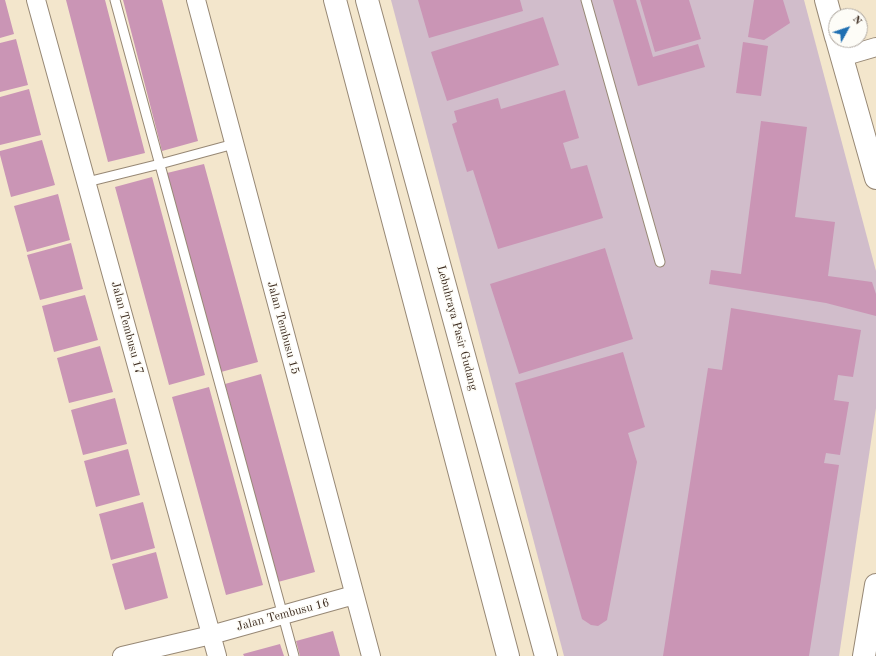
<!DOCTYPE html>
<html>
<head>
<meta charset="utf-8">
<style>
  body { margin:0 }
  #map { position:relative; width:876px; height:656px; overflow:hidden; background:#f3e6cc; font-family:"Old Standard TT",serif }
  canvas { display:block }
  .north { position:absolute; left:828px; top:8px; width:40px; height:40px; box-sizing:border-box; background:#fdfcf7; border:1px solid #afa8a0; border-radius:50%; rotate:50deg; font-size:11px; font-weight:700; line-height:16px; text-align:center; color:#3b2a1e }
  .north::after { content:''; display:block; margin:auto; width:14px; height:18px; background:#1f6fb2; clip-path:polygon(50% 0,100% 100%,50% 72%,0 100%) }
</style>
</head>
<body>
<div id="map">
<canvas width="876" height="656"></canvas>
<div class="north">N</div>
</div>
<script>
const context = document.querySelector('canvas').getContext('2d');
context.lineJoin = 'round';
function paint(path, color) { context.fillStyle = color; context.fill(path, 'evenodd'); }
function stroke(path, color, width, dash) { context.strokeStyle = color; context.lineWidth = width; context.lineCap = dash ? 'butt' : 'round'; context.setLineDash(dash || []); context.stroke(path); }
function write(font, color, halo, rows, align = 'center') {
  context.font = font + ' "Old Standard TT",serif'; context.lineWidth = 3; context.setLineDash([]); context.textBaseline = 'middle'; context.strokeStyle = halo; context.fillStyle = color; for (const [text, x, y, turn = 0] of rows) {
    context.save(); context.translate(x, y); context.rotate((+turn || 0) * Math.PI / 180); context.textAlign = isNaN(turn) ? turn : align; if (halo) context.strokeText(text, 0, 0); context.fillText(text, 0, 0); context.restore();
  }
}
paint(new Path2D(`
  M391,0H804L876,271V408L839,656H564Z`), '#d1bdcb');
paint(new Path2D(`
  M0,0H5L14,34L0,38Z
  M66,0H105L145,153L108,162Z
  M123,0H162L198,141L162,151Z
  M418,0H520L523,11L429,38Z
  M613,0H636L653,57L698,44L705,67L638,86Z
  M640,0H689L701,39L655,52Z
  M754,0H783L790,23L764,40L748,37Z
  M543,17L559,65L447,101L431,52Z
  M16,39L28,85L0,92V43Z
  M743,42L768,46L761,96L736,93Z
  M29,89L41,135L0,145V97Z
  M565,90L579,138L563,143L571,169L587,165L603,218L498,249L473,170L467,172L452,124L457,122L454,111L498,98L501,109Z
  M761,121L807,127L795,217L835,222L828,276L872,282L876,294V316L826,303L709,284L711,270L741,274Z
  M42,140L55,185L11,197L0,155V151Z
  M204,164L258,362L221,372L167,173Z
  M152,177L205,375L169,385L115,187Z
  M58,194L70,240L27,252L14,206Z
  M71,243L83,289L40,300L27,255Z
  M605,248L633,339L519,374L490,284Z
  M85,295L98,340L54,352L42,306Z
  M731,308L861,330L853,377L838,375L834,400L849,402L840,455L826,453L824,463L839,465L809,656H663L708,368L722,370Z
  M100,346L113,392L69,403L57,358Z
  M623,352L645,427L628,433L637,462L607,620L598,626L591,625L582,619L515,383Z
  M261,374L315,572L278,582L225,384Z
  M209,387L263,585L226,595L172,397Z
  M115,398L127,444L83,455L71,410Z
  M128,449L140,495L96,507L84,461Z
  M143,502L155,548L111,560L99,514Z
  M156,552L168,598L125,610L112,564Z
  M333,631L340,656H300L296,641Z
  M280,644L284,656H244L243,654Z`), '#ca95b5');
const lane = new Path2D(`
  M115,0L294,656
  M586,0L660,262
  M87,182L160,164L234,144`);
const street = new Path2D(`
  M36,0L217,656
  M196,0L371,656
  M842,57L876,47
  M122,656L211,635L354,595`);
const primary = new Path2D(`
  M826,0L836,37
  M837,40L876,178
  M864,656L876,585`);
const highway = new Path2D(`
  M335,0L508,656
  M367,0L546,656`);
stroke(lane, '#978875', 11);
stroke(street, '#978875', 20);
stroke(primary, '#978875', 24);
stroke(highway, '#978875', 24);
stroke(lane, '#fff', 9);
stroke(street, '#fff', 18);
stroke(primary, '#fff', 22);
stroke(highway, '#fff', 22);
write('12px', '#3b2a1e', '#fdfcf7', [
  ["Jalan Tembusu 17",127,328,75],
  ["Jalan Tembusu 15",283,328,75],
  ["Lebuhraya Pasir Gudang",457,328,75],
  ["Jalan Tembusu 16",283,615,-15]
]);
</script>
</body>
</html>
